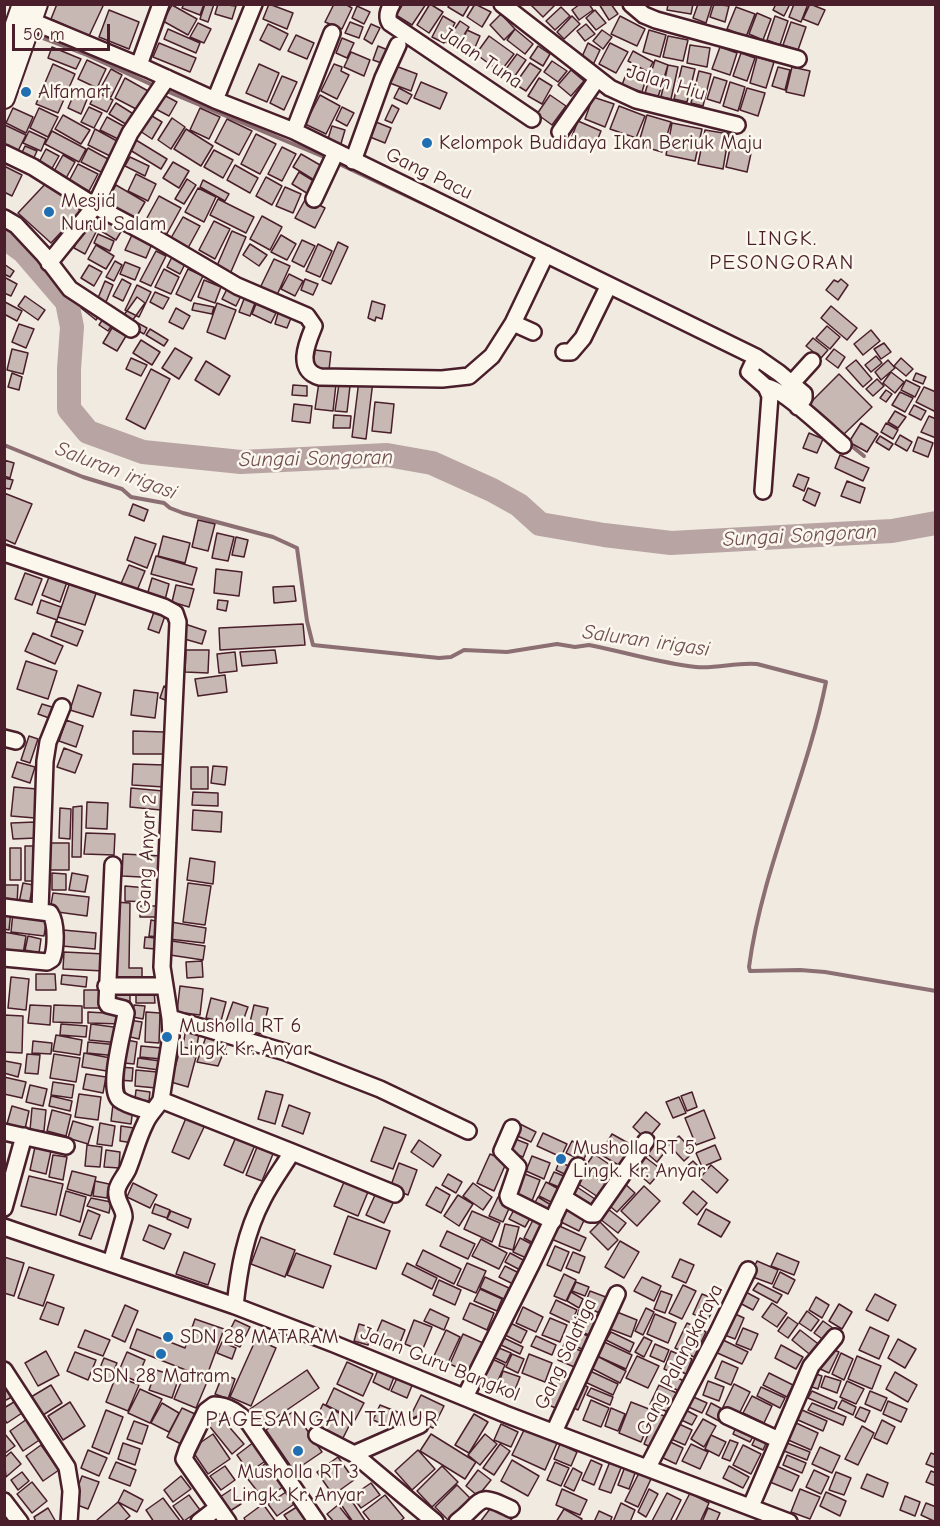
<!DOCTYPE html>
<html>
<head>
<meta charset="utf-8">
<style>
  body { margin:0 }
  #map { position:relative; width:940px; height:1526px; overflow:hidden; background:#f0eae0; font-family:"Comic Neue",sans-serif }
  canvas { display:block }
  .frame { position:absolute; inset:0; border:6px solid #4a1f2b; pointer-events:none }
  .scale { position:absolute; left:12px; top:24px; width:98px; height:27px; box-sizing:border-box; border:3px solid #4a1f2b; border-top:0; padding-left:8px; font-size:18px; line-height:21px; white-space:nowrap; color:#4a1f2b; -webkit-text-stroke:4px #fbf7ec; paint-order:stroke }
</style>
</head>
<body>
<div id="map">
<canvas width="940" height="1526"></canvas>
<div class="frame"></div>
<div class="scale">50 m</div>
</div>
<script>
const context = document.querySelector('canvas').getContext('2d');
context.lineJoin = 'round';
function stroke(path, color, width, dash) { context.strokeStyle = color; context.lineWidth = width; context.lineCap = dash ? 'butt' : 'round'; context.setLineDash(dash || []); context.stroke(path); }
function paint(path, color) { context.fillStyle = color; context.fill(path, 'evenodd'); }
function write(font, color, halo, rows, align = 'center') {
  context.font = font + ' "Comic Neue",sans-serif'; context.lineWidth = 5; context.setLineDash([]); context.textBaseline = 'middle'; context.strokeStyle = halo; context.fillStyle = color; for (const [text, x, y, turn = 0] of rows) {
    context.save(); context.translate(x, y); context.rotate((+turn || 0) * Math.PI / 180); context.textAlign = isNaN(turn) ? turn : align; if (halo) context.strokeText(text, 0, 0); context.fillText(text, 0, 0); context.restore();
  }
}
stroke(new Path2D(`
  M32,34L87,55L157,87
  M164,90L329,159
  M335,162L473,227
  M512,246L540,260
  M848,443L864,456
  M4,445L83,477L122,489L131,497L164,503L170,508L183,513L273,537L297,548L307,621L313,645L439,658L451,657L464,650L507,652L557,644L575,647L589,645C625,652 659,663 696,667C717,669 736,662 757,664L826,682C807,778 762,869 749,967L750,971L800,970L825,972L936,991`), '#8c6f72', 4);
stroke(new Path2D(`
  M4,237L24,252L67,302L72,327L69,369V409L88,432L143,452L241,462L387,455L432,463L492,490L519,505L540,524L604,535L671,543L892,531L936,523`), '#b8a4a2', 24);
const building = new Path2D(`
  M57,4H100L103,6L89,36L51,19Z
  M184,4H204L200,15L182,8Z
  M205,4H214L208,22L200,19Z
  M218,4L236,6L232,19L215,14Z
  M269,4L293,13L287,29L263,19Z
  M334,4H345L352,8L342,29L325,22Z
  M403,4H426L412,25L396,15Z
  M430,4L443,12L429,33L417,25Z
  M450,4H470L463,16L448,7Z
  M475,4L491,12L482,27L467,17Z
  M530,4H556L543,17Z
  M580,4H589L593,10L579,20L572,10Z
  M599,4H611L618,14L609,20Z
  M668,4H693L691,14L667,10Z
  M698,4H712L706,23L693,18Z
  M714,4L729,6L725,22L710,17Z
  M776,4H790L784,16L773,10Z
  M794,4H808L801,22L789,17Z
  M810,4L825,10L818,25L803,19Z
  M172,5L197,19L188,35L163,21Z
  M357,6L370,12L364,24L352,18Z
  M561,7L570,16L555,30L546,21Z
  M736,7L755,14L746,37L727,29Z
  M109,10L139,22L129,49L99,37Z
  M595,10L606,23L596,30L586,18Z
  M757,13L771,19L763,40L749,34Z
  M501,14L515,29L504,40L490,25Z
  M443,16L455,23L444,43L432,37Z
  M572,16L580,24L564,39L557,32Z
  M620,16L645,29L637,46L611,34Z
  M775,16L788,21L780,45L767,40Z
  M460,21L469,27L456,48L446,42Z
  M350,22L363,27L359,38L345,33Z
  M791,22L806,27L798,50L783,45Z
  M198,23L211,29L204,43L190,37Z
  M268,24L288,34L280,50L260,40Z
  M371,24L380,28L372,44L364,39Z
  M586,24L595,34L585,41L577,31Z
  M168,29L200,43L196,53L164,39Z
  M515,29L533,44L525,54L507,40Z
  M467,30L480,36L472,54L459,49Z
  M602,30L612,37L603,49L593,41Z
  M649,30L666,35L660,57L643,52Z
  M296,35L314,43L307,59L288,51Z
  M489,36L514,54L500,72L476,54Z
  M668,36L688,40L683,61L663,57Z
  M342,38L354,43L347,58L336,53Z
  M159,43L196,58L190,72L153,57Z
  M588,43L600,50L593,65L581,59Z
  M610,43L628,52L616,73L599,64Z
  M690,45L710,48L707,67L687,63Z
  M378,46L393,52L387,65L373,60Z
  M538,46L550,54L543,66L530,58Z
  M52,47L81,59L76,69L48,58Z
  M720,47L737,53L730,75L712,69Z
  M633,51L653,62L648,72L628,61Z
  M351,52L370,60L364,76L344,67Z
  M741,53L755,58L747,81L733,76Z
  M517,54L526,60L512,80L503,73Z
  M757,57L774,62L766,88L750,83Z
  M87,60L106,69L97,88L78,79Z
  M655,60L668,65L658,97L645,93Z
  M552,61L567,71L558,82L544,72Z
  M530,63L541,70L526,91L515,84Z
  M53,64L75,74L58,113L36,104Z
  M259,64L279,73L267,102L246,93Z
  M334,64L342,67L341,71L349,75L337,99L321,91Z
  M393,65L417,74L411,91L387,82Z
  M668,65L678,67L671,99L661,97Z
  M682,66L695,69L687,102L674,99Z
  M778,67L790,70L785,90L772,86Z
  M792,67L810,71L804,96L786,92Z
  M111,69L122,75L111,97L99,91Z
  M628,69L647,75L642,92L622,85Z
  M571,70L584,81L571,96L558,85Z
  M699,71L711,74L703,106L691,103Z
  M282,76L297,82L284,110L270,103Z
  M714,77L727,81L720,103L707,99Z
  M125,78L148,91L138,110L115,98Z
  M539,78L552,86L542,104L528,96Z
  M421,82L447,93L440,109L414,98Z
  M730,82L745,87L738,111L723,106Z
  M77,87L90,92L81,114L68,108Z
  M399,88L412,95L407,104L394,98Z
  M747,88L765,93L758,116L740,110Z
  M96,92L113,100L107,112L90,104Z
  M160,93L177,102L169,116L152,107Z
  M320,95L340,106L326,134L305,124Z
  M550,95L566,106L552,125L537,114Z
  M593,97L614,104L605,127L585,119Z
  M116,103L135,115L129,126L109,114Z
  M392,105L399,109L392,123L385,120Z
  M619,106L645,116L636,138L610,129Z
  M89,107L102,113L94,128L81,122Z
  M342,107L354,113L347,126L336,120Z
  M13,108L33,117L26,133L6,123Z
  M39,108L58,117L48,137L30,128Z
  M200,108L220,117L209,139L190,130Z
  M147,113L162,122L152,139L137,129Z
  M63,115L90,130L81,144L55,129Z
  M647,115L671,122L662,152L638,145Z
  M107,117L127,128L120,140L100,130Z
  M172,118L185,127L171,149L158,140Z
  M227,119L252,131L239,155L215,142Z
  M578,121L601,131L595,146L572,136Z
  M376,122L391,128L385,143L370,137Z
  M672,123L702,129L695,161L666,155Z
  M5,125L26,135L17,153L4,146Z
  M332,126L345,130L340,147L327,142Z
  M95,129L117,141L110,156L88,145Z
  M186,129L213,146L201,166L174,149Z
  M705,130L729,134L723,169L698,164Z
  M29,131L46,139L41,151L23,143Z
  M52,131L86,149L79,162L45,144Z
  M256,134L276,144L260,174L241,164Z
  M732,139L753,144L747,172L726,167Z
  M136,140L167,159L161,169L130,150Z
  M25,146L37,151L31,164L19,159Z
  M282,147L296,154L282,181L268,174Z
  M88,148L108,159L101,172L81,162Z
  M46,149L59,156L50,172L37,166Z
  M214,150L233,160L223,178L204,167Z
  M301,154L327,169L319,183L293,167Z
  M63,155L75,162L65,180L53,173Z
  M130,157L149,166L145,176L125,166Z
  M173,162L189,171L179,188L163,178Z
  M78,164L98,174L89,191L69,181Z
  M235,165L258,178L250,193L227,180Z
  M4,166L22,175L12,196L4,192Z
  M299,172L317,183L310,195L292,184Z
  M136,174L156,184L148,201L128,191Z
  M266,177L282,186L272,205L256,196Z
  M187,179L196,185L184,204L175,199Z
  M203,180L229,194L225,201L200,187Z
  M48,181L81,211L51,243L18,213Z
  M116,185L145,202L134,221L105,204Z
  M285,187L301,194L293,213L276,206Z
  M198,188L216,197L204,222L185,212Z
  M159,196L181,208L164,239L142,227Z
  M306,198L325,208L315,228L295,218Z
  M218,199L254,217L246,233L210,215Z
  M99,216L122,230L116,240L93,226Z
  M262,216L282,227L270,250L250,239Z
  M183,217L200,226L188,248L171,238Z
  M214,221L230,229L215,259L199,250Z
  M84,226L96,232L85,254L74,248Z
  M232,231L246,237L230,274L216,268Z
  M98,234L114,241L110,251L94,243Z
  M132,235L152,244L146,258L125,250Z
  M281,235L296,244L287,260L271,252Z
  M302,240L315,246L304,267L292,261Z
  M338,242L348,247L331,284L322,280Z
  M250,244L267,255L259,266L243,255Z
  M318,244L332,251L320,277L306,271Z
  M96,245L114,256L106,269L88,259Z
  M156,251L166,256L151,286L140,281Z
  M173,255L186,262L180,274L167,267Z
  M274,259L290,266L277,295L260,288Z
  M115,261L122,265L114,281L106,277Z
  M125,262L140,268L135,280L120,274Z
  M4,264L14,271L10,277L4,274Z
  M89,265L102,272L94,286L81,278Z
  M164,269L179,277L171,294L155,287Z
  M188,269L203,276L191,301L176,294Z
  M289,274L303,281L295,296L281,289Z
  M4,277L17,284L11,296L4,293Z
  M122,279L131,284L123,301L113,296Z
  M305,279L318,284L313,295L301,290Z
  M841,279L848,285L838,300L826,290L834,280L838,282Z
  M204,280L221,287L215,303L198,297Z
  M105,281L113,285L106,302L98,298Z
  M137,285L151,292L139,317L125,310Z
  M227,289L241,296L236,306L222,299Z
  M155,292L169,298L163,309L150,302Z
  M25,296L45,310L38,320L18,306Z
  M137,297L145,303L132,321L124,315Z
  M244,299L255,303L250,316L239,312Z
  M372,301L385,305L382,319L376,317L375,321L368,318Z
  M5,302L22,311L17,321L4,314Z
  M86,302L101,313L96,320L81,308Z
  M194,303L214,307L212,314L192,310Z
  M217,303L236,310L225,339L207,332Z
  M256,304L276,313L271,323L252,314Z
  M831,306L857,328L847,340L821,318Z
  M176,308L190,316L183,329L169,322Z
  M278,313L291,318L287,328L275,324Z
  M105,316L114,322L108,331L99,325Z
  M134,321L147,328L144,334L131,327Z
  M19,324L34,329L26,348L12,342Z
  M827,326L840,337L830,349L816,338Z
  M112,328L126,336L117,351L103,343Z
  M150,329L168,340L164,346L146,335Z
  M871,330L880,341L863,355L854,344Z
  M813,338L828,350L821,358L806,346Z
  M141,340L160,352L152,365L133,353Z
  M884,343L891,352L881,359L874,349Z
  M175,348L192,358L179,379L162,368Z
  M12,349L28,353L23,374L7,370Z
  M834,349L845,357L838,368L826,359Z
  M315,350L331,352L329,370L313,367Z
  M876,356L882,363L871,372L865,365Z
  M131,358L147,365L141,376L126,369Z
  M901,358L913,369L906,376L894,366Z
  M856,360L872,379L863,387L846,368Z
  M888,360L895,368L881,380L875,372Z
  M206,361L230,376L219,395L195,380Z
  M151,369L170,379L145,429L126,419Z
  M891,372L904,382L895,393L883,383Z
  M12,373L22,377L19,390L8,387Z
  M916,373L926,377L923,384L913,380Z
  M839,374L872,407L842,436L809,404Z
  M877,379L884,386L873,396L866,389Z
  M359,380L373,381L366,439L352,437Z
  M906,380L920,387L915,397L901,390Z
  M319,382L336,384L333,411L315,409Z
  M339,384L350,386L347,412L335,411Z
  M293,385L307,386V396L292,395Z
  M924,387L936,392V412L916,402Z
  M886,390L892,394L886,402L880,398Z
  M900,392L913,398L905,412L892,405Z
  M375,402L394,404L391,433L372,431Z
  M294,404L312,406L310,423L292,421Z
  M914,405L926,411L921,420L909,414Z
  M895,411L906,417L898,428L888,422Z
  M334,415L351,416L350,428H333Z
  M929,416L936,419V438L921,432Z
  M861,423L878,434L867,452L849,442Z
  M886,423L898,430L893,439L881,432Z
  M809,433L823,439L817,453L803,448Z
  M900,435L912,442L907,451L895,444Z
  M880,436L893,444L889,450L876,442Z
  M918,437L933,443L928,457L913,451Z
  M840,455L869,468L863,481L835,468Z
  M4,460L14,463L10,478L4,476Z
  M798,474L809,478L804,491L793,486Z
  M4,478L13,480L10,489L4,488Z
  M847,481L865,488L860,503L841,496Z
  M808,488L820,493L815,506L803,500Z
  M4,493L32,504L15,544L4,539Z
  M133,504L148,510L144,521L129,515Z
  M198,520L215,524L208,551L192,547Z
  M217,533L234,537L228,561L212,558Z
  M163,536L190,543L185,563L158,556Z
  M135,537L156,544L147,568L127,560Z
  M236,537L248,540L244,557L232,555Z
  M156,556L197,568L192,585L151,574Z
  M129,565L145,571L136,593L120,586Z
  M216,569L242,572L239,596L214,593Z
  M51,572L68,579L60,602L42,595Z
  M25,573L42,579L32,605L15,599Z
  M152,578L169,584L164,604L146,599Z
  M71,579L98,588L85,625L58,617Z
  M176,585L194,589L189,607L172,602Z
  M294,586L296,601L274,603L273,587Z
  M41,600L61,607L57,620L37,613Z
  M218,600L228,601L226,611L217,609Z
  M155,609L166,613L159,633L148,629Z
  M56,621L83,631L77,646L51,636Z
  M185,624L206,631L202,644L181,638Z
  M303,624L305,645L220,650L219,628Z
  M33,633L63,646L55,664L25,651Z
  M186,650H209L208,673L185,672Z
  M275,650L277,663L242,666L240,652Z
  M235,652L237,671L219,673L217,654Z
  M26,661L57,671L48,699L17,689Z
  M225,675L227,692L198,696L195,679Z
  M78,685L101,693L93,717L70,710Z
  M164,686L172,689L168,701L160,698Z
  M134,690L158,693L155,718L131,715Z
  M42,704L52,707L49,718L38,714Z
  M66,720L83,726L76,747L59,741Z
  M133,731L164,732V754H133Z
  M29,736L38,739L30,763L21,760Z
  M64,748L82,755L75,773L57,767Z
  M17,762L35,767L30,783L12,777Z
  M133,764L165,765L164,787L132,785Z
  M213,766L227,767L225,785L211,783Z
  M191,767H208V789H191Z
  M14,787L37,789L35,818L11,816Z
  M131,788L163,791L161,810L130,807Z
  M193,792L218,793V806L192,805Z
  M87,802L108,803L107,829L86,828Z
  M82,806L81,857H72L73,807Z
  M60,808L71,809L70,839L59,838Z
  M193,810L222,812L221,832L192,830Z
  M35,822L36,838L13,839L11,823Z
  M86,833L115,834L114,855L84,854Z
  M51,843H69V870H50Z
  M25,846H33V881H25Z
  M10,848H21V880H10Z
  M123,854L162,856L160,878L122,876Z
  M190,858L215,862L213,884L187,880Z
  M52,873L66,874V890H52Z
  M72,873L88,876L85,892L69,890Z
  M23,883L33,885L29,905L19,903Z
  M188,883L211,886L205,925L183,922Z
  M4,885H18L17,904L4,903Z
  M125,886L147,888V902L125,901Z
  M53,893L89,897L87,916L50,911Z
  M114,902L130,903L129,968H142V983H110Z
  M140,906H157V917H140Z
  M4,910H11L9,930L4,929Z
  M13,912L47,917L44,936L11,932Z
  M151,920L160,922L158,937L149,936Z
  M171,922L206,928L204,943L169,939Z
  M63,930L96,933L95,949L62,946Z
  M4,932L26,936L23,954L4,951Z
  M28,936L41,939L39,953L25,950Z
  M145,937L156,938L155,949L144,948Z
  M172,941L205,946L203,960L170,955Z
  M64,952L105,954L104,971L63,969Z
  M202,961L203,977L187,978L186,962Z
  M36,974H55L56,990H36Z
  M62,975L87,977L86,987L61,984Z
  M11,977L29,979L26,1010L8,1008Z
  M180,986L203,989L200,1015L177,1012Z
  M112,989H130V1005H112Z
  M84,990H105V1008H84Z
  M154,991L155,1003H136V992Z
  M211,998L226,1002L221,1021L206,1018Z
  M233,1002L248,1007L239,1032L224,1027Z
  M30,1005L51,1006L50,1025L28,1023Z
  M54,1005L82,1006V1023L53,1022Z
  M134,1005L145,1006L143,1019L133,1017Z
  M254,1005L268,1008L262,1034L248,1031Z
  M88,1012L123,1014V1024L88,1023Z
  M146,1012L160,1013L159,1043L145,1042Z
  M4,1015L23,1016L22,1053L4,1052Z
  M129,1020L142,1022L139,1039L126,1036Z
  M61,1024L87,1026L86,1037L60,1035Z
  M91,1024L121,1028L119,1043L89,1040Z
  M186,1027L200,1029L196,1050L183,1047Z
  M208,1031L229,1039L218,1066L197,1062Z
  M56,1035L82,1040L80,1055L53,1051Z
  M127,1040L137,1042L134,1064L124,1063Z
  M33,1041L52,1043L51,1054L32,1053Z
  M88,1042L118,1045L117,1056L87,1053Z
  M141,1046L162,1048L161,1059L140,1057Z
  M84,1053L116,1059L113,1072L82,1067Z
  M179,1053L196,1057L188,1087L171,1082Z
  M27,1054L40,1055L38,1074L25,1073Z
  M54,1054L80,1058L76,1082L50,1078Z
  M138,1058L160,1061L159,1070L137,1067Z
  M5,1061L21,1064L18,1077L4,1073Z
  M118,1067L133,1068L132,1081L117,1080Z
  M136,1070L157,1072L156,1088L135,1086Z
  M86,1074L106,1077L103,1093L83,1089Z
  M4,1077L26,1082L22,1098L4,1094Z
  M53,1082L74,1085L72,1098L51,1095Z
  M30,1085L47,1089L43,1106L26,1102Z
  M136,1090L150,1092L149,1101L135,1099Z
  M266,1091L283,1095L275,1124L258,1119Z
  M692,1092L697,1107L687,1111L681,1096Z
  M79,1094L101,1097L98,1120L75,1117Z
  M51,1096L72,1101L70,1111L49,1106Z
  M679,1097L686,1113L673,1118L666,1102Z
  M113,1104L133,1108L131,1124L111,1121Z
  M289,1105L310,1113L303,1134L282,1126Z
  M12,1106L29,1111L25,1129L7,1124Z
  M32,1108L46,1110L44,1131L30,1130Z
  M52,1110L71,1115L66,1136L47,1131Z
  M704,1110L715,1138L696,1145L685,1118Z
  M646,1112L660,1124L647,1140L633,1127Z
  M186,1118L205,1125L189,1159L172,1152Z
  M73,1121L93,1127L88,1144L68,1138Z
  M100,1123L115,1126L112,1146L97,1144Z
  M518,1123L536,1132L531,1142L513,1134Z
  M121,1126L134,1128L133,1143L120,1141Z
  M384,1127L406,1135L393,1169L371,1161Z
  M543,1133L567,1144L561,1157L537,1146Z
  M612,1134L637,1148L625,1169L600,1154Z
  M679,1136L694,1152L684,1161L669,1145Z
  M236,1137L255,1145L243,1173L224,1165Z
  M510,1137L528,1144L523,1157L505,1150Z
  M419,1140L441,1155L433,1167L411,1152Z
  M572,1141L588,1150L583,1161L566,1153Z
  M649,1141L664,1153L657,1162L642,1149Z
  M259,1142L275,1149L262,1181L246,1175Z
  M87,1145L102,1147L100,1167L85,1166Z
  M715,1145L721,1159L702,1167L696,1153Z
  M35,1147L51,1151L46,1174L30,1170Z
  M106,1150L120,1152L119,1168L104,1167Z
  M490,1154L507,1161L494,1191L477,1183Z
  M594,1154L622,1173L613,1186L585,1167Z
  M53,1155L67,1157L63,1180L49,1177Z
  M532,1156L550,1163L544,1179L526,1171Z
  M645,1157L662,1170L650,1184L634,1170Z
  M693,1161L703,1171L695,1178L685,1168Z
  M559,1162L574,1168L571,1177L556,1170Z
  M399,1163L417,1170L408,1195L390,1188Z
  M711,1165L728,1180L717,1193L700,1178Z
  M72,1171L96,1177L91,1196L67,1189Z
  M586,1171L609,1187L601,1199L577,1183Z
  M520,1172L540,1180L532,1201L512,1192Z
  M554,1172L569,1178L564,1189L549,1183Z
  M448,1174L462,1182L456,1193L442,1185Z
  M29,1176L63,1184L56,1215L21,1206Z
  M95,1181L109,1184L107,1198L93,1196Z
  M344,1182L368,1192L358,1216L334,1206Z
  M546,1182L564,1192L557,1205L539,1196Z
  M133,1183L157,1195L150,1208L127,1197Z
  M473,1183L492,1197L483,1210L463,1196Z
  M624,1183L635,1193L617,1212L606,1203Z
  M644,1186L660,1201L637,1226L621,1211Z
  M436,1187L450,1195L441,1213L426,1205Z
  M577,1187L598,1201L590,1213L569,1198Z
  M66,1191L86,1197L80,1222L60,1215Z
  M693,1191L707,1203L697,1215L683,1203Z
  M376,1193L394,1201L384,1223L366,1215Z
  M458,1195L473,1204L459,1226L444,1216Z
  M498,1197L511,1204L503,1222L489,1216Z
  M538,1197L556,1208L550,1218L532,1208Z
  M91,1198L111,1202L109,1213L87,1206Z
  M565,1203L587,1214L579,1231L557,1220Z
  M155,1204L170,1210L167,1218L152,1213Z
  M516,1206L532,1215L525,1227L509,1219Z
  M608,1209L626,1223L618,1233L600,1219Z
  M706,1209L730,1222L721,1237L698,1224Z
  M88,1210L100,1215L91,1239L79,1235Z
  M171,1211L191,1219L188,1228L167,1219Z
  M472,1211L500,1223L492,1242L464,1229Z
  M348,1216L390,1231L376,1269L334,1254Z
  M535,1216L548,1222L537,1245L524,1238Z
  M600,1222L618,1240L608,1250L590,1232Z
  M505,1224L519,1227L513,1250L499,1246Z
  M555,1224L586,1238L580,1251L549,1238Z
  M149,1225L171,1234L164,1249L143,1240Z
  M447,1231L475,1244L468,1259L440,1246Z
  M261,1237L295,1250L285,1277L251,1264Z
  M520,1238L539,1248L533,1261L513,1252Z
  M481,1239L507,1253L499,1269L472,1256Z
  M620,1241L639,1252L624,1278L605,1267Z
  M555,1246L569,1252L561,1271L547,1265Z
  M423,1250L461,1269L454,1284L416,1265Z
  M184,1252L215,1264L208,1285L176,1274Z
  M573,1252L585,1257L579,1273L566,1268Z
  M296,1253L331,1266L323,1288L287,1275Z
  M510,1253L529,1263L524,1272L505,1262Z
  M777,1253L799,1262L794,1275L771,1266Z
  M4,1257L24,1263L14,1296L4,1293Z
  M680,1259L694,1265L686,1283L672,1277Z
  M757,1261L778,1270L772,1284L750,1276Z
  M407,1263L437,1278L432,1289L402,1274Z
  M467,1263L486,1271L476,1293L457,1285Z
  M505,1266L521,1274L515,1285L499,1277Z
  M29,1267L54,1275L43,1306L18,1298Z
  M780,1272L795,1280L788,1294L773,1287Z
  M564,1274L576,1280L566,1301L554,1296Z
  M485,1277L509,1288L504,1299L480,1288Z
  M642,1277L661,1286L654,1301L634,1291Z
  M439,1280L461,1290L455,1305L433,1295Z
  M576,1282L589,1287L585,1296L572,1291Z
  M758,1283L782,1295L777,1303L753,1290Z
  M683,1285L696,1291L682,1319L669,1313Z
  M480,1289L502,1299L497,1311L474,1301Z
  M742,1290L759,1299L753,1310L736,1301Z
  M590,1291L611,1299L604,1315L584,1306Z
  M661,1291L672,1295L665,1313L654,1309Z
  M571,1292L583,1299L579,1308L567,1301Z
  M702,1294L717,1300L708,1320L693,1314Z
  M875,1294L896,1305L888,1321L866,1310Z
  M816,1297L829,1305L822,1318L809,1310Z
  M556,1300L577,1310L571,1323L550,1313Z
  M47,1302L64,1308L58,1325L40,1319Z
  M470,1303L494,1313L487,1330L463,1319Z
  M772,1303L787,1313L777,1327L762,1317Z
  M839,1304L852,1312L842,1329L829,1321Z
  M125,1305L138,1311L125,1342L112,1336Z
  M523,1307L543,1317L536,1332L516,1323Z
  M646,1308L654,1312L643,1335L635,1331Z
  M430,1309L449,1318L444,1330L424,1321Z
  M579,1310L598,1317L592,1336L573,1329Z
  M807,1311L819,1320L811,1331L799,1323Z
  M617,1312L637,1320L631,1337L610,1329Z
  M731,1312L744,1318L735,1339L722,1334Z
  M655,1314L676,1323L668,1343L647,1334Z
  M788,1317L798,1324L788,1338L778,1331Z
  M550,1318L567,1325L560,1342L542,1335Z
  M195,1319L224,1329L206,1378L130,1348L137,1329L185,1348Z
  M235,1320L250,1327L240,1347L225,1340Z
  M382,1320L405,1330L398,1348L374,1339Z
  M414,1320L432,1327L422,1351L405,1344Z
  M504,1320L527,1331L521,1343L499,1332Z
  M823,1321L837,1331L828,1343L814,1333Z
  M687,1323L706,1332L694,1357L675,1348Z
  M359,1324L373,1328L368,1345L354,1341Z
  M870,1327L889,1336L879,1359L859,1350Z
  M743,1328L758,1334L751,1350L736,1344Z
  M573,1329L594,1339L588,1352L567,1342Z
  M85,1330L110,1340L103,1356L78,1347Z
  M446,1330L460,1337L447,1365L433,1358Z
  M800,1330L821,1346L813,1357L792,1340Z
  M611,1332L634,1343L630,1352L606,1340Z
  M463,1334L483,1343L469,1373L450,1364Z
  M536,1336L556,1345L552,1355L531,1346Z
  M644,1337L652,1341L644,1357L635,1352Z
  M504,1338L523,1347L520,1354L501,1345Z
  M719,1338L748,1352L742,1364L713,1351Z
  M256,1339L276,1348L251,1406L230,1397Z
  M898,1339L916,1349L905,1368L888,1358Z
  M602,1341L632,1355L626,1369L595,1355Z
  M222,1342L236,1348L232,1359L217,1353Z
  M564,1344L586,1353L579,1369L558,1360Z
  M655,1344L669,1350L664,1362L650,1356Z
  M492,1345L511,1353L506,1363L487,1354Z
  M781,1345L803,1357L796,1369L775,1358Z
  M827,1347L839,1352L829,1373L818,1368Z
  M46,1351L59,1375L38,1386L25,1363Z
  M671,1351L678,1354L671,1372L664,1369Z
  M75,1352L96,1360L88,1380L67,1371Z
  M127,1352L145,1360L136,1381L118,1373Z
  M841,1353L853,1359L844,1380L832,1374Z
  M512,1354L524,1359L518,1373L506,1367Z
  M529,1354L552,1363L545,1382L522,1373Z
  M595,1355L626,1371L620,1383L589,1367Z
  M682,1355L692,1359L686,1374L676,1369Z
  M637,1356L659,1366L648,1388L626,1378Z
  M857,1356L881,1366L872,1389L848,1379Z
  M488,1357L505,1365L494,1389L478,1381Z
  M104,1358L117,1363L110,1380L97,1375Z
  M722,1361L738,1368L731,1385L715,1378Z
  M347,1362L373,1374L363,1396L337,1384Z
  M380,1365L396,1372L389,1390L373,1382Z
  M156,1370L179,1377L172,1398L149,1390Z
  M307,1370L319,1388L262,1427L250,1409Z
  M503,1371L520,1377L514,1392L498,1386Z
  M590,1371L618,1384L613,1395L585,1382Z
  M810,1372L822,1376L818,1389L806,1385Z
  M895,1372L917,1385L908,1402L886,1389Z
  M185,1373L207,1382L196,1408L174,1399Z
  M769,1373L793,1385L787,1397L763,1385Z
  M223,1374L235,1379L228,1399L215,1394Z
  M556,1374L573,1381L561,1410L543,1403Z
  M669,1374L684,1381L679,1391L665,1384Z
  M116,1376L139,1385L128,1411L106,1402Z
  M398,1376L413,1383L407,1398L391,1391Z
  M825,1376L841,1381L837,1393L821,1387Z
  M4,1380L14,1396L4,1401Z
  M708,1381L724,1387L719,1401L703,1395Z
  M847,1381L864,1389L856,1404L840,1397Z
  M578,1382L588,1387L578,1410L568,1405Z
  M734,1384L750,1392L739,1414L723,1407Z
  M51,1385L62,1403L43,1415L31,1397Z
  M659,1385L679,1394L670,1413L650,1404Z
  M761,1387L785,1398L780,1408L757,1396Z
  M334,1388L364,1403L355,1420L326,1405Z
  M591,1388L613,1397L610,1405L587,1395Z
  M140,1389L162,1399L150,1423L128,1413Z
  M812,1391L837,1402L834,1409L808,1398Z
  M870,1391L887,1398L881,1411L865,1404Z
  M421,1395L444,1406L433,1428L410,1417Z
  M689,1395L707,1403L702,1413L684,1405Z
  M752,1396L772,1406L764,1423L743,1413Z
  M591,1400L609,1408L601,1427L583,1420Z
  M842,1400L856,1407L853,1415L838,1408Z
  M888,1401L907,1409L901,1422L883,1414Z
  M14,1402L22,1413L7,1423L4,1419V1408Z
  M70,1402L85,1426L63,1440L48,1416Z
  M631,1402L654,1411L641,1442L619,1433Z
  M162,1403L179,1413L169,1432L151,1423Z
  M711,1403L724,1410L719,1421L706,1414Z
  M812,1403L846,1417L843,1425L808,1410Z
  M323,1404L352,1420L340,1444L311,1429Z
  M380,1405L400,1413L394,1429L373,1420Z
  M680,1407L697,1416L692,1425L675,1417Z
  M860,1407L870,1411L865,1422L855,1417Z
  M182,1408L195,1414L181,1444L167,1437Z
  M611,1408L625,1414L618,1431L605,1426Z
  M106,1410L123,1417L109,1454L92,1447Z
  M802,1410L827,1421L823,1431L798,1420Z
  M294,1411L322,1452L294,1471L266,1430Z
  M657,1413L669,1418L655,1449L644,1444Z
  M218,1414L244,1444L232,1454L207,1423Z
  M474,1414L488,1422L469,1453L455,1445Z
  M27,1419L41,1439L23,1451L10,1431Z
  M703,1419L716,1426L704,1447L691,1439Z
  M882,1420L895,1427L887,1444L874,1438Z
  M134,1421L148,1426L142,1444L127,1439Z
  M794,1422L818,1433L811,1450L786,1439Z
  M677,1423L692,1430L685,1445L671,1439Z
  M738,1423L756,1431L750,1442L733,1434Z
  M501,1424L518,1432L511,1447L494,1440Z
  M862,1426L874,1433L858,1465L845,1459Z
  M525,1428L557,1443L545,1470L512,1455Z
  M758,1432L769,1437L763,1450L752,1445Z
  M4,1433L15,1446L4,1454Z
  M213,1434L230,1459L208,1474L191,1449Z
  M431,1434L476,1462L465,1479L420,1451Z
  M485,1434L497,1444L480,1465L468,1455Z
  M711,1435L726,1442L719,1456L705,1449Z
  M666,1440L683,1448L676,1464L659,1456Z
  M730,1440L738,1443L730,1461L722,1458Z
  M254,1442L267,1460L249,1472L237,1455Z
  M123,1443L140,1449L135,1465L118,1459Z
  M787,1443L810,1452L807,1460L784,1451Z
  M500,1444L510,1451L494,1475L483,1468Z
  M560,1444L577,1452L571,1466L554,1459Z
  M691,1444L708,1452L700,1469L682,1461Z
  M41,1445L59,1470L43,1481L26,1456Z
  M743,1445L761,1454L751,1474L733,1465Z
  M820,1447L840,1456L832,1473L812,1464Z
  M88,1450L107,1458L99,1476L81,1468Z
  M418,1450L435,1469L412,1490L395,1471Z
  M11,1452L21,1464L6,1477L4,1458Z
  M931,1453L936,1455V1468L926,1464Z
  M787,1455L806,1463L802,1473L783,1465Z
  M338,1457L354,1480L333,1495L317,1472Z
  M611,1459L623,1463L611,1493L599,1489Z
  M512,1460L539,1476L528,1496L501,1481Z
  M591,1460L602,1465L594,1485L582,1480Z
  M116,1462L136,1470L130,1486L109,1478Z
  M555,1462L569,1468L561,1486L547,1480Z
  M266,1463L285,1485L265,1501L247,1478Z
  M626,1464L637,1468L629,1489L618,1485Z
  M772,1464L799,1476L792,1491L765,1480Z
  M225,1466L235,1480L221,1490L210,1476Z
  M442,1466L458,1482L432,1507L417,1491Z
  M729,1466L749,1477L743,1488L723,1478Z
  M573,1468L582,1473L574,1491L564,1486Z
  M478,1470L491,1480L478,1496L466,1486Z
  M814,1470L829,1477L821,1494L806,1487Z
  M931,1471L936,1473V1486L926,1482Z
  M22,1472L29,1481L18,1490L11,1480Z
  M836,1472L851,1478L844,1495L829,1490Z
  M639,1473L651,1479L638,1507L625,1501Z
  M867,1474L888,1483L883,1497L861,1488Z
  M82,1476L99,1482L88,1509L72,1503Z
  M181,1476L191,1489L173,1502L164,1490Z
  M32,1482L47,1501L32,1513L17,1494Z
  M371,1483L380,1495L361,1508L352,1496Z
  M457,1485L473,1501L450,1522L435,1507Z
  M232,1489L241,1504L230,1511L220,1497Z
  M562,1489L587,1500L580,1515L556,1505Z
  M649,1489L658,1494L646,1517L638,1512Z
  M800,1489L820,1497L810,1519L791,1512Z
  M124,1490L143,1500L137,1512L118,1502Z
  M289,1490L297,1502L277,1516L268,1504Z
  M826,1492L846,1501L840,1516L820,1506Z
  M667,1493L681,1500L670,1522H654L652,1521Z
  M690,1493L709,1503L700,1522H675Z
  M189,1495L200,1510L184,1521L173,1506Z
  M385,1495L404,1518L399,1522H371L363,1512Z
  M905,1496L920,1502L915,1516L900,1510Z
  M349,1497L366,1522H353L340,1503Z
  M163,1498L181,1522H154L146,1510Z
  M118,1502L130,1516L123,1522H99L97,1520Z
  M621,1503L635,1510L630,1522H613Z
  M926,1503L936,1507V1522L921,1515Z
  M263,1504L276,1522H246L244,1518Z
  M300,1505L310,1522H289L284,1515Z
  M338,1505L350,1520L348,1522H334L327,1514Z
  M493,1505L513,1521V1522H480Z
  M48,1508L56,1522H36L34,1517Z
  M708,1508L720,1513L716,1522H702Z
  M564,1509L582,1519L580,1522H556Z
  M599,1511L612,1517L610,1522H594Z`);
paint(building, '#c8b8b3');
stroke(building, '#4a1f2b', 1.5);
const minor = new Path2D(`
  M392,4C388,11 386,17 390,23L532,119
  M502,4L610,88L636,100L737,125
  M631,4L644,15L656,20L798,59
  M22,17L147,69L215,100L294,131L756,357L779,373L804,394V398L798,407
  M139,65L161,4
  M215,100L254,4
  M294,131L332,33
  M560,132L597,79
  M4,153L33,167L95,206L157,239L237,286L307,316L314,326C307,343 295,370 320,377L442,379L469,376L492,356L513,323L546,254
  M353,161L383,78L398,45
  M314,199L336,152
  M4,218L16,225L44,255L70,289L131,329
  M49,263L95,206L130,133L167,78
  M513,323L533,332
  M564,352H571L583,338L609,285
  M756,357L749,372L766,387L770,396L763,491
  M792,383L812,361
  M766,387C781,387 829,433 843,445
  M4,553L164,607L175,613L178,622L162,967L170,1018L171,1036L161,1100C156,1109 149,1114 145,1124C138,1138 134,1154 128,1169C125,1176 118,1183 117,1190C115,1201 124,1207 124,1217L111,1263
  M4,738L16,741
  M113,865L107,1003L108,1005L124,1009L126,1013C124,1028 106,1091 120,1100C128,1106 142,1108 151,1112
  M4,907L50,913C57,923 56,948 52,959L47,962L4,958
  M40,911L45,761L48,742L62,707
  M106,986H165
  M170,1018L285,1052L380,1089L468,1131
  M161,1100L292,1152L395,1194
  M512,1128L502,1151L518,1167L508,1196L509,1199L553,1221
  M4,1132L66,1146
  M564,1198L590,1214H595L646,1141
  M4,1208L24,1136
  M4,1227L235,1306L334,1344L505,1414L789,1522
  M235,1306C239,1269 245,1233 263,1199C271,1183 283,1167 292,1152
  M4,1370L67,1467L71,1491L69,1522
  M465,1397L532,1263L578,1166
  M727,1416L779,1440
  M554,1432L617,1294
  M317,1435L354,1454L435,1522
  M354,1454L420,1425
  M648,1467L717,1334L748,1270
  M4,1501L20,1522
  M751,1506L811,1366L835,1337
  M199,1522L217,1508
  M228,1522L184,1459L187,1450L206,1411L214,1405C229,1405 239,1414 249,1423L317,1522
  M457,1522C484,1501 476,1491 511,1509`);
const major = new Path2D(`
  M4,59L23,4
  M4,98L37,4`);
stroke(minor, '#4a1f2b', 20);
stroke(major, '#4a1f2b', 24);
stroke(minor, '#fbf7ec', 15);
stroke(major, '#fbf7ec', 20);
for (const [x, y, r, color] of [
  [26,92,6,"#1f6fb2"],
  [427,143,6,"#1f6fb2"],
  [49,212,6,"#1f6fb2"],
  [167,1037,6,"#1f6fb2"],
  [561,1159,6,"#1f6fb2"],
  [168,1337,6,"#1f6fb2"],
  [161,1354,6,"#1f6fb2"],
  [298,1451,6,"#1f6fb2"]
]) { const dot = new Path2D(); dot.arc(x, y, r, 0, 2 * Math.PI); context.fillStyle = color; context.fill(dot); stroke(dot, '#fbf7ec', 2); }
write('20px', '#4a1f2b', '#fbf7ec', [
  ["Jalan Tuna",481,58,34],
  ["Jalan Hiu",666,83,17],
  ["Gang Pacu",429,174,26],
  ["Gang Anyar 2",147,854,-87],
  ["Gang Salatiga",566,1354,-65],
  ["Gang Palangkaraya",680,1360,-63],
  ["Jalan Guru Bangkol",440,1364,22]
]);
write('20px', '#4a1f2b', '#fbf7ec', [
  ["Alfamart",38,92],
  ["Kelompok Budidaya Ikan Beriuk Maju",439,143],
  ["Mesjid",61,201],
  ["Nurul Salam",61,224],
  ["Musholla RT 6",179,1026],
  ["Lingk. Kr. Anyar",179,1049],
  ["Musholla RT 5",573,1148],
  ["Lingk. Kr. Anyar",573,1171],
  ["SDN 28 MATARAM",180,1337],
  ["SDN 28 Matram",161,1376,"center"],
  ["Musholla RT 3",298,1472,"center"],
  ["Lingk. Kr. Anyar",298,1495,"center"]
], 'left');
context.letterSpacing = '1.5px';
write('21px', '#4a1f2b', '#fbf7ec', [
  ["LINGK.",782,239],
  ["PESONGORAN",782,263]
]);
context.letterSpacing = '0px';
write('italic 21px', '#704e55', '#fbf7ec', [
  ["Sungai Songoran",316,459,-1],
  ["Saluran irigasi",116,471,21],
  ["Sungai Songoran",800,536,-3],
  ["Saluran irigasi",646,641,8]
]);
context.letterSpacing = '1.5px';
write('22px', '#4a1f2b', '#fbf7ec', [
  ["PAGESANGAN TIMUR",322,1420]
]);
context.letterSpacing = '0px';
</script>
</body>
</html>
